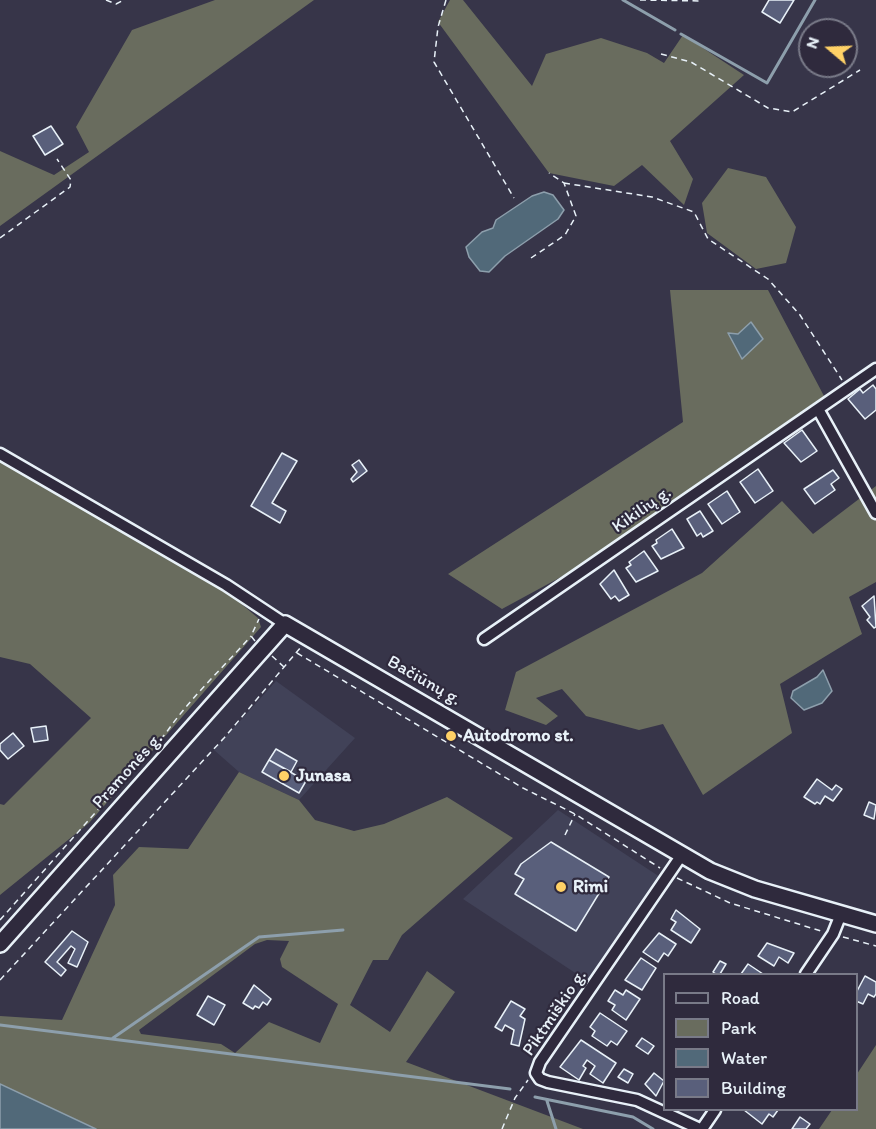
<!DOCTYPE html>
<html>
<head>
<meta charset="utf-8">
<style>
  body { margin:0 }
  #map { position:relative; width:876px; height:1129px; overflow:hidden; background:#373549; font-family:Itim,sans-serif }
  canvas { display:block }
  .legend { position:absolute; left:663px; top:973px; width:195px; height:138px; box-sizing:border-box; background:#2f2a3d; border:2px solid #797a88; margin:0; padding:8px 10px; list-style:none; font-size:18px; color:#e8f1f8 }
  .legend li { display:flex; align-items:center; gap:12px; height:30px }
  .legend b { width:30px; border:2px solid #797a88 }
  .north { position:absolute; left:798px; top:18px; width:60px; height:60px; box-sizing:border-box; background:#2f2a3d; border:2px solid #797a88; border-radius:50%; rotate:289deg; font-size:16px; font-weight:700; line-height:24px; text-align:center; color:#e8f1f8 }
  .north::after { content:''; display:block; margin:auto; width:21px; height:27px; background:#ffd166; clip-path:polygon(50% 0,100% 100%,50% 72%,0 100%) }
</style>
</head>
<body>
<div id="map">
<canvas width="876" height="1129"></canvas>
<ul class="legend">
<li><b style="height:8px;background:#2f2a3d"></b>Road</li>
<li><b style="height:16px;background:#696c5e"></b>Park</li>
<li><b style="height:16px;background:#516979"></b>Water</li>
<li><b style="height:16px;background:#595f7b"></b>Building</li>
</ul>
<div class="north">N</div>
</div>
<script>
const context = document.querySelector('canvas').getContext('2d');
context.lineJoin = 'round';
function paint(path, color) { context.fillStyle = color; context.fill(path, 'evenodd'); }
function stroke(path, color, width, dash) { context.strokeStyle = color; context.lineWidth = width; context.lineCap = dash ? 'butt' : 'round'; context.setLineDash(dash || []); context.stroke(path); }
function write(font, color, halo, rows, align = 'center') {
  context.font = font + ' Itim,sans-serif'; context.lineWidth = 4.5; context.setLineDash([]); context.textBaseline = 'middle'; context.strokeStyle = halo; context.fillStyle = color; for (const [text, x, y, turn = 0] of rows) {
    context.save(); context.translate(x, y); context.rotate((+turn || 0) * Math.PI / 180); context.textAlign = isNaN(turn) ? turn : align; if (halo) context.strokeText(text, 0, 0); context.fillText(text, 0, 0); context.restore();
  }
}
paint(new Path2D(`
  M276,681L355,738L299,800L239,772L214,750Z
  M558,810L660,877L589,982L463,899Z`), '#414258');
paint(new Path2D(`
  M215,0H314L0,226V151L54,175L89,152L76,127L132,30Z
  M450,0H463L532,86L546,54L601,38L647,53L664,63L683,35L744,75L670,141L693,179L684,205L642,165L614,186L549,173L438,22Z
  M728,168L766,177L796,227L786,263L756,269L707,233L702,203Z
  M670,290H768L824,396L572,571L502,609L448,574L683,422Z
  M0,458L232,596L258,618L261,627L89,823L0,895V804L4,805L91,718L30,664L0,657Z
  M876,486V582L849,597L862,634L780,684L792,733L703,795L663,724L639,730L586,716L562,689L536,698L558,716L546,725L505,710L516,672L702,573L782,501L813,534Z
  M239,772L299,800L315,820L354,831L384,824L447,797L513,838L402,935L388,960H373L350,1005L390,1032L427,971L455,992L406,1062L583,1129H96L0,1084V1016L62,1020L115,905L113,875L139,847L188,849ZM267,940L289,941L280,959L282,967L338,1004L320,1043L269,1022L235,1053L221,1044L141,1034L139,1030L143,1027L255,944Z
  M876,1045V1129H819L832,1110H856L857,1074Z`), '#696c5e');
const water = new Path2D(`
  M544,192L553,195L564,210L558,219L505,256L489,272L480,271L469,257L466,247L482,232L493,228L496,220L532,196Z
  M751,322L763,339L742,359L728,333L738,334Z
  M823,670L832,691L822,703L804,710L791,698L793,691L817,677Z
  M0,1084L96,1129H0Z`);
paint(water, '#516979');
stroke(water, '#8d9fac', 1.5);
stroke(new Path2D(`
  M623,0L675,30
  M681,34L767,83L815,0
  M0,1025L510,1089
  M113,1038L259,937L343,930
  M535,1097L633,1117L653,1129
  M547,1101L556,1129`), '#8d9fac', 3);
const building = new Path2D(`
  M769,0H794L780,23L762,12Z
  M51,126L63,144L45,155L33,136Z
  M873,385L876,389V410L865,419L848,399L860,389L863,393Z
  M802,430L817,451L801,462L784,443Z
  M282,453L297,461L272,503L286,511L280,523L251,506Z
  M359,460L367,471L353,482L351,479L357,472L352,465Z
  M758,469L773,491L755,503L740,482Z
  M833,470L839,478L831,484L835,490L815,504L804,489Z
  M727,491L740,512L722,524L708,504Z
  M700,511L713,531L703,537L701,533L697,536L687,519Z
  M672,529L684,548L661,559L652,546L657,543L656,540Z
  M644,551L658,571L636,582L626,568L631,565L629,562Z
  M614,570L629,595L619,601L615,596L611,599L600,584Z
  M874,596L876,627L874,628L867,620L870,617L862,606Z
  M46,726L48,740L34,742L31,728Z
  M13,733L24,746L8,759L0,750V744Z
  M276,749L297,761L291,772L269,760Z
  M269,760L306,781L299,793L262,772Z
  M817,779L832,790L836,785L842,789L833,801L825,796L820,804L817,802L815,804L804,797Z
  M869,802L876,805L874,819L864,815Z
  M551,842L609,877L576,931L515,894L524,879L515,874L521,864Z
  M676,910L700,929L691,943L671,930L676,922L671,919Z
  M72,931L88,942L77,967L68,963L75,949L71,946L57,962L66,970L61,976L45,962Z
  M659,933L676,944L668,956L664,953L658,962L643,952Z
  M767,943L794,953L788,963L779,957L774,966L758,956Z
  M641,958L656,968L642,990L625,980Z
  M720,961L726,964L720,974H716L713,972Z
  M748,964L763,974H741Z
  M865,976L876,982V994L874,997L868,994L863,1004L856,1001V993Z
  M254,985L271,999L267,1005L263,1002L259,1008L255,1006L253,1009L243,1003Z
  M615,990L623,995L626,990L640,999L626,1020L612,1010L615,1005L608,1001Z
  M208,996L225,1005L214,1025L197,1015Z
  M511,1001L525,1009L520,1016L525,1019L519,1046L511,1044L514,1030L505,1025L502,1031L495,1027Z
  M600,1013L627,1031L617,1045L611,1041L607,1046L592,1036L595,1031L590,1027Z
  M642,1038L654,1046L648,1054L636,1046Z
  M581,1040L616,1063L603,1083L590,1074L595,1066L587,1060L583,1066L586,1068L579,1080L560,1067Z
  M624,1069L633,1074L628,1083L618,1077Z
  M654,1073L664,1081L656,1096L645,1084Z
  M744,1110H778L773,1117L769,1114L762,1124Z
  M800,1117L810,1124L806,1129H792Z`);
paint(building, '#595f7b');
stroke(building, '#e8f1f8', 1.5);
const minor = new Path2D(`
  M818,409L876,513
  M0,454L226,585L285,624
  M484,639L876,369
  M681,856L540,1062L536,1073L540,1079L548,1082L637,1100L700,1129
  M806,974L833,934L841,914
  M702,1129L715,1110`);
const secondary = new Path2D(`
  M0,944L285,624L710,871L755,889L876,924`);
stroke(minor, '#e8f1f8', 15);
stroke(secondary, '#e8f1f8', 20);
stroke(new Path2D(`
  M106,0L116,4L124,0
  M446,0L438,27L434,62L514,198
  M640,0L702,1
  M661,54L691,62L768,108L792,112L860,70
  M564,183L652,197L694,212L708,239L768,279L800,315L842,380
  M0,238L70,187L71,180L57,159
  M531,258L565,235L576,216L564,183L549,173
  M255,641L251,636L259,619
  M297,653L523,788L575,814L660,868
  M272,656L284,667
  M565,835L575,814
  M677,878L730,903L821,931
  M0,920L166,733C190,698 222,669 251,636
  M843,937L876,946
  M0,980L224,738L301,647
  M502,1129L515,1098L528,1080`), '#e8f1f8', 1.5, [6, 4.5]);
stroke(minor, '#2f2a3d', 10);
stroke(secondary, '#2f2a3d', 15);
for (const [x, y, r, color] of [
  [451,736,6,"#ffd166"],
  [284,776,6,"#ffd166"],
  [561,887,6,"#ffd166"]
]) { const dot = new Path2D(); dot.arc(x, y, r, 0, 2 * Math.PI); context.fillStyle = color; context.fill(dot); stroke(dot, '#2f2a3d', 2); }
write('18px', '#e8f1f8', '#2f2a3d', [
  ["Kikilių g.",642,510,-35],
  ["Bačiūnų g.",424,681,30],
  ["Pramonės g.",128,771,-48],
  ["Piktmiškio g.",555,1013,-56]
]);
write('bold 18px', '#e8f1f8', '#2f2a3d', [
  ["Autodromo st.",463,736],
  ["Junasa",296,776],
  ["Rimi",573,887]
], 'left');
</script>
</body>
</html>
